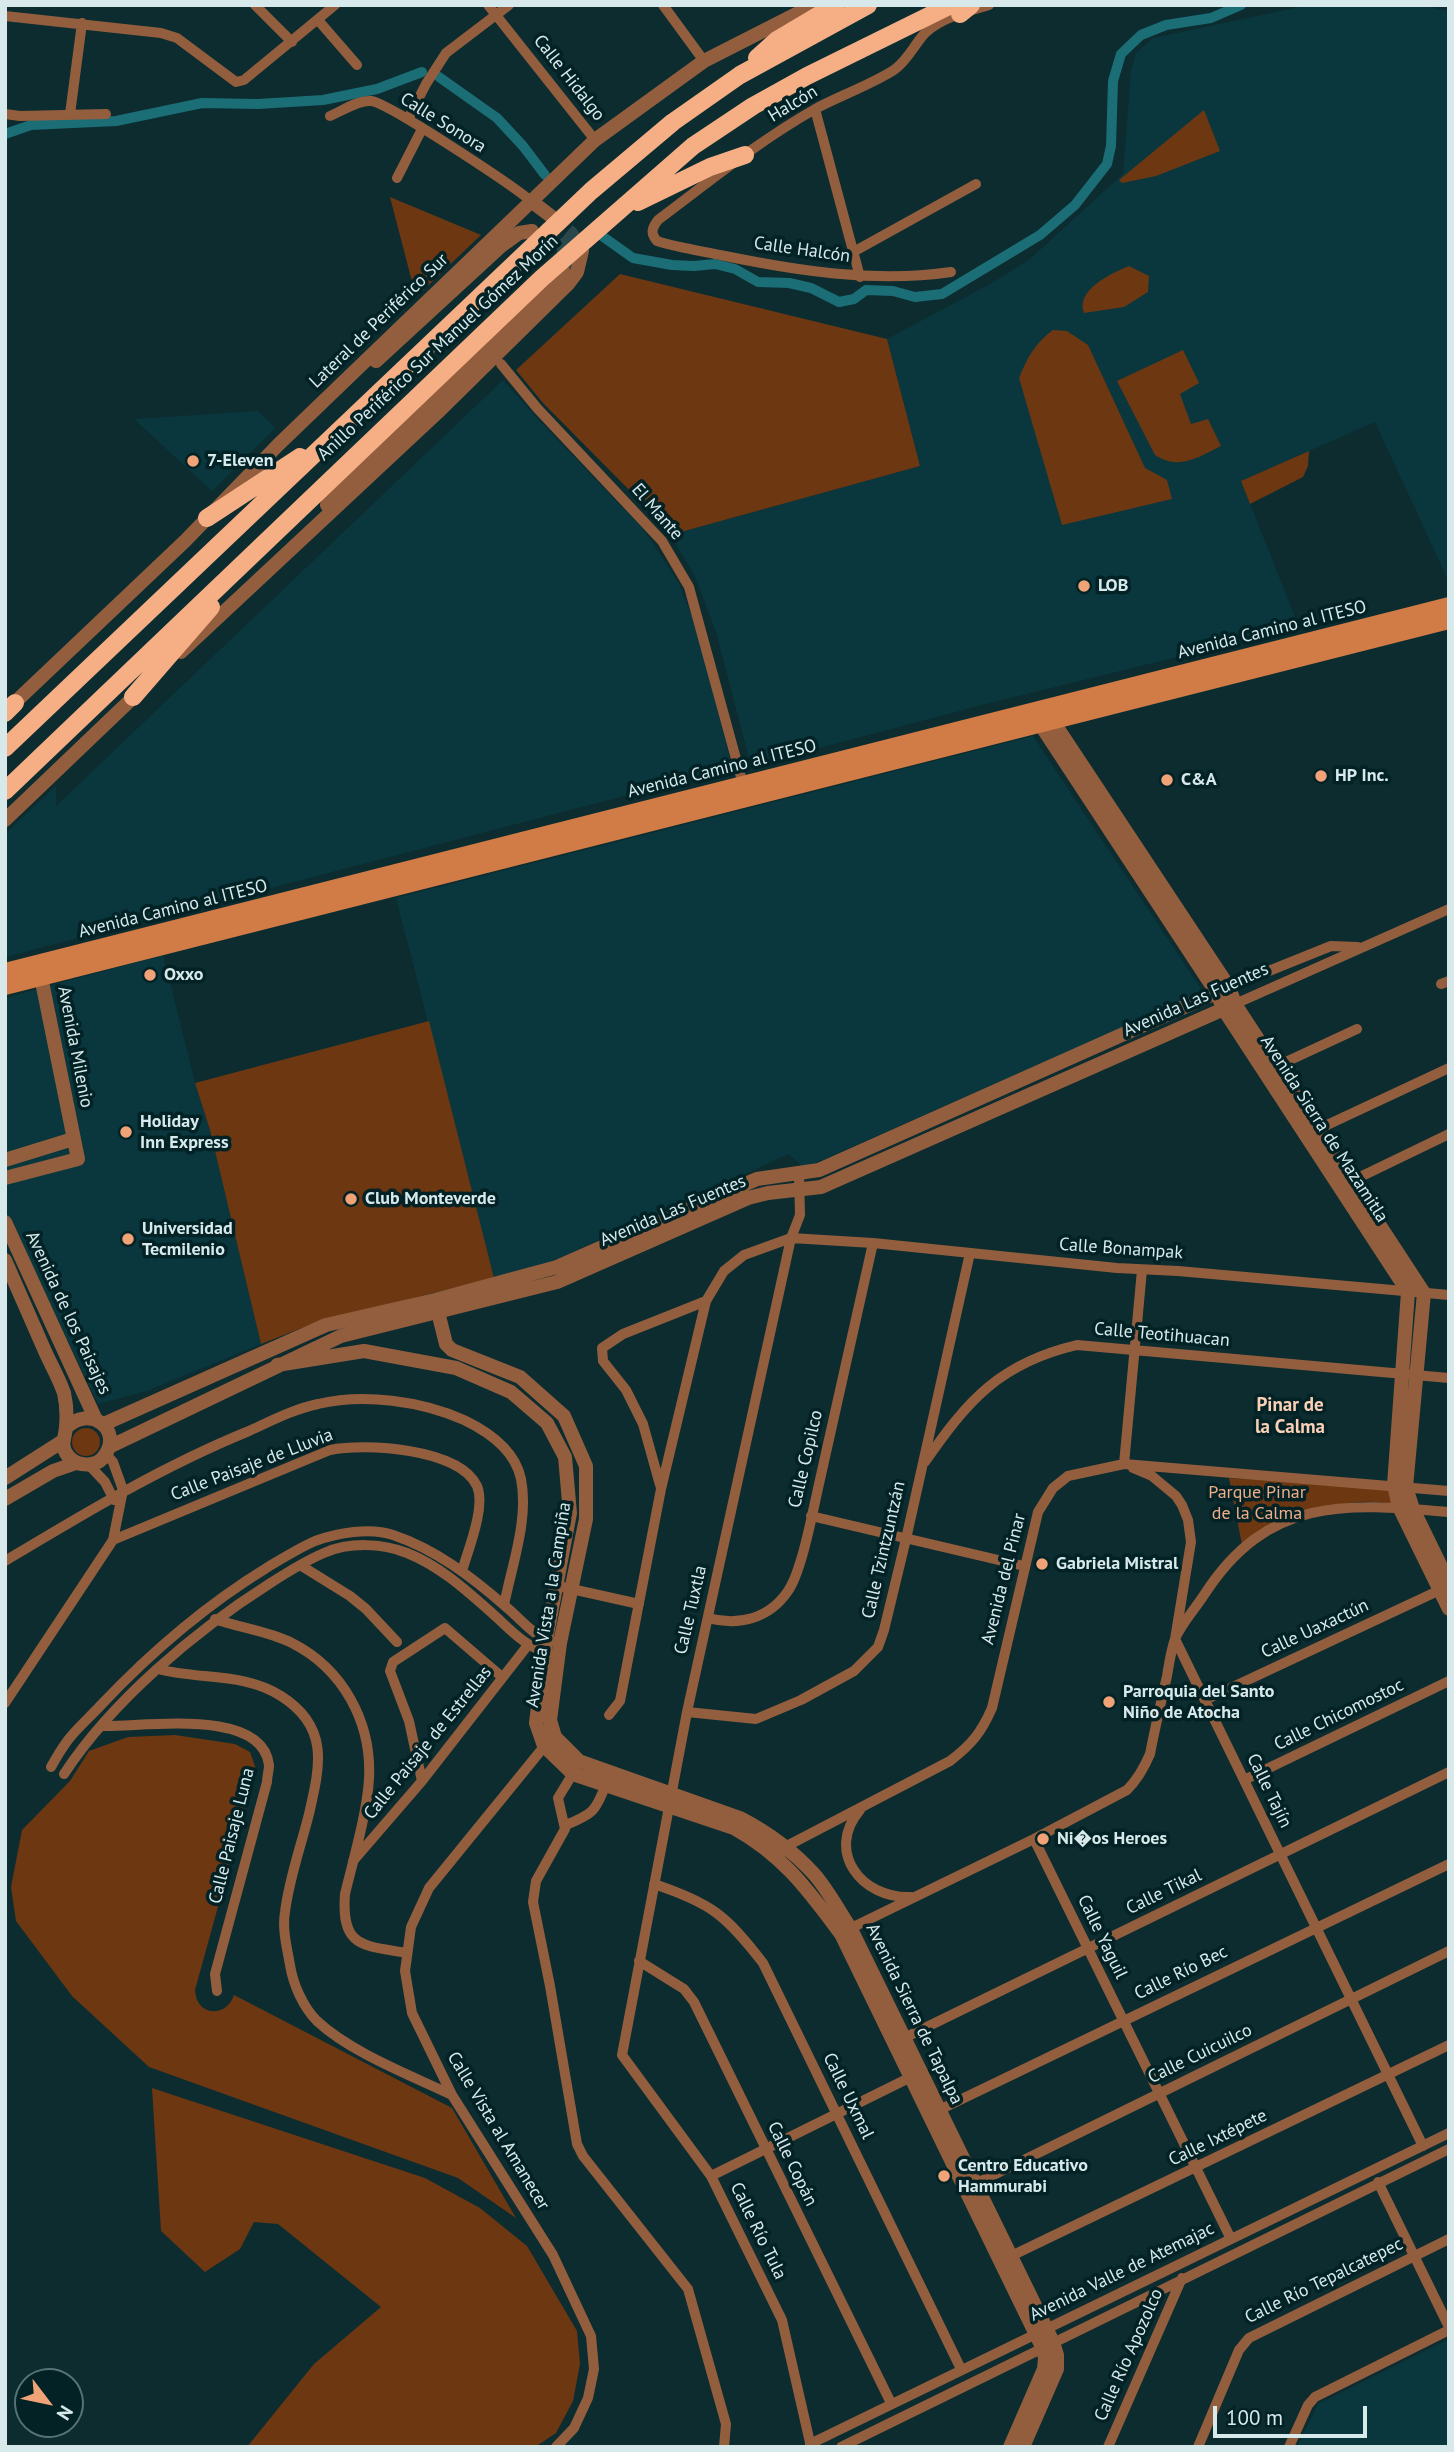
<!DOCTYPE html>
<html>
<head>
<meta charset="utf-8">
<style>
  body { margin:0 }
  #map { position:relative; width:1454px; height:2452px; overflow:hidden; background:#0c2c30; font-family:"PT Sans",sans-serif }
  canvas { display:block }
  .frame { position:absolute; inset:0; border:7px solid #d7e9eb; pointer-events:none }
  .north { position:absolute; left:14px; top:2368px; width:70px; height:70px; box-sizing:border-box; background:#022226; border:2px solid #577275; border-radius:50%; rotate:122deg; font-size:19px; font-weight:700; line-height:28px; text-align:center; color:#d7e9eb }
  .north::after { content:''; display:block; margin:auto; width:24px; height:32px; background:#efa377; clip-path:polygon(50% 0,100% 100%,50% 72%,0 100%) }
  .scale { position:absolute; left:1213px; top:2406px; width:154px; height:32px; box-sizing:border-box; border:4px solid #d7e9eb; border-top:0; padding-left:9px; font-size:21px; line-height:24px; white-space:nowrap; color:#d7e9eb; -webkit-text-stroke:5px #022226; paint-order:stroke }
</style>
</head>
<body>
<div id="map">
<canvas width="1454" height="2452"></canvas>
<div class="frame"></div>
<div class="north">N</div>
<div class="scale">100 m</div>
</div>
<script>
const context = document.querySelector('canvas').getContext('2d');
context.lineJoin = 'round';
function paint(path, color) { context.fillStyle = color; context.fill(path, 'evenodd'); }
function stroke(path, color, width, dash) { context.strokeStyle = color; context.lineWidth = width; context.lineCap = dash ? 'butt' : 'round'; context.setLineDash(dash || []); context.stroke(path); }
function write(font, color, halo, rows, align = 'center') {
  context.font = font + ' "PT Sans",sans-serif'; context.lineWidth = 7; context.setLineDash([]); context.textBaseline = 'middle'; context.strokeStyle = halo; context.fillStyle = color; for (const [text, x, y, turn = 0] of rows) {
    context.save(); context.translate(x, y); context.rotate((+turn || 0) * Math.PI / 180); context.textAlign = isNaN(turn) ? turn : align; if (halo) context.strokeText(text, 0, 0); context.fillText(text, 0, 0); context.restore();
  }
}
paint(new Path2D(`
  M1309,5H1418L1449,11V582L1375,422L1241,481L1299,627L982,705L751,766L716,632L694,574L670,535L920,466L887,339L990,284L1030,259L1123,174L1131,71L1136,53L1153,38Z
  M503,380L532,413L643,529L679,583L700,638L732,768L5,957V834L56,786V806Z
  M258,411L275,428L212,491L134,419Z
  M1033,736L1203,992L804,1168L789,1154L548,1263L494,1278L396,898Z
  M163,955L196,1087L210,1130L261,1344L147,1391L98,1404L5,1210V998Z
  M1447,2340L1449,2447H1297L1318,2404Z`), '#09373d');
paint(new Path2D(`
  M1204,110L1220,151L1156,176L1122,183L1119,180Z
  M390,197L481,235L416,297Z
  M1129,266L1149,276L1148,292L1124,307L1084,313C1075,290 1112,273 1129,266Z
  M620,274L887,339L920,466L670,535L653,514L543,403L516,370Z
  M1053,330L1067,331L1088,345L1145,468L1167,480L1172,499L1062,525L1019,378C1027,358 1035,343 1053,330Z
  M1183,350L1199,383L1180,394L1191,424L1208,419L1221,446C1198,457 1179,471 1155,455L1117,381Z
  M1309,451L1308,466L1303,477L1250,504L1241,481Z
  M429,1021L494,1278L317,1322L261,1344L210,1130L195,1083Z
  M72 1442a14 14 0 1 1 28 0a14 14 0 1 1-28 0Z
  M1229,1478L1391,1489L1395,1504C1333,1494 1296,1520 1242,1545Z
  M175,1735L235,1744L250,1752L256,1769L195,1990C196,2016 226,2019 234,1995L452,2108L516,2218L458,2178L149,2067L72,1996L16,1921L11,1887L22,1830L70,1781L89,1751L128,1737Z
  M152,2088L425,2178L480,2208L527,2246L577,2331L580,2364L573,2401L556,2433L535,2447H247L314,2364L381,2307L278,2224L254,2222L240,2249L205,2272L161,2231Z`), '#6d3712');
stroke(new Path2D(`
  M439,77L497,118L523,146L545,175
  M5,134L31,125L116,121L202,103L258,104L323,100L377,89L422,72
  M602,236L633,258L672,265L694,266L715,264L735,269L758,282L789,283L811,288L839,302L854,299L866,290L893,291L915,297L942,294L1040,235L1075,205L1107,164L1111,146L1113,81L1121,54L1141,35L1166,25L1211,18L1241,5`), '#1b6d76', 10);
stroke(new Path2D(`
  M552,217L571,233L582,251
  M541,230C559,234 569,249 564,267`), '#2a484c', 14, [14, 7]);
stroke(new Path2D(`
  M255,5L292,42
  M488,5L595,140
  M663,5L704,61
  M5,16L161,33L177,38L236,82L244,80L335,5
  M318,20L357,65
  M815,109L860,277
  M5,114L20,116L106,114
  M70,114L82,23
  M330,116C342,111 358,100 371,101C387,102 512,185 531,201
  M408,119L426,84L446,53L509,5
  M397,178L422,129
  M855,251L976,184
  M951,272C875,283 799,271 725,256C702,251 679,248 657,241C650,233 652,228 658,220C710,181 760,140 817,108C842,95 870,85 894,70C908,60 914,45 925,33C941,18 968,11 989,5
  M501,364L537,408L662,541L689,587L744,788
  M1441,984L1449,981
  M1229,987L1331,946L1358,947
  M1235,1004L1449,909
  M1275,1067L1357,1029
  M1312,1132L1449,1068
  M799,1175L800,1215L791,1238L687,1712L622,2055L711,2176L782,2320L811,2447
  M1360,1177L1449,1134
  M925,1462C968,1400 1000,1363 1077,1345L1449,1378
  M1124,1464L1142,1270
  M89,1465L105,1482L114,1500
  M1133,1468L1152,1476L1176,1496L1182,1505L1188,1520L1191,1542L1175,1639L1423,2146
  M660,1485L643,1424L626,1390L603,1361L602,1348L623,1334L706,1301
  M811,1516L1024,1566
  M113,1540L330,1450C365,1443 459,1448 477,1486C486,1507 468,1550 462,1571
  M5,1561C85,1513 163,1466 249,1431C271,1421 294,1409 318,1404C364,1393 421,1401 464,1420C489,1432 515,1450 521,1479C529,1519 512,1565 504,1605
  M300,1565L350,1596L366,1609L397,1642
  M558,1586L639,1604
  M708,1618C739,1626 769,1619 788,1591C802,1571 813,1510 819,1484C837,1403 855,1323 873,1243
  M215,1619C240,1628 268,1631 292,1643C343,1669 372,1722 369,1779C367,1813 353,1861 345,1894C341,1948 363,1945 406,1953
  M158,1669C199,1680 244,1672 281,1696C330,1727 320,1766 309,1814C301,1846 289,1879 285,1912C282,1929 287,1948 290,1965C293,1984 303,2007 317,2021C350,2052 410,2075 452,2095
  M1205,1700L1440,1590
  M5,1703L113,1540L123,1490L113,1462L106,1454
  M687,1712L756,1719L801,1700L854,1671L878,1647L884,1630L906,1539L970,1253
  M609,1715L620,1701L661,1489L706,1301L724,1271L744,1255L791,1238L873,1243L1117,1268L1178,1271L1449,1295
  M101,1726C140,1728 262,1706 269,1765C269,1770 267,1777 267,1782L215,1974L217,1991
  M547,1743L429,1888L411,1927L405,1971L412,2013L452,2095L553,2255L591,2336L594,2369L588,2398L574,2428L556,2447
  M51,1767C56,1758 62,1748 68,1740C77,1728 90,1717 101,1705C151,1652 206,1605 268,1567C283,1558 299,1548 315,1541C337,1533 370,1527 393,1535C435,1549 472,1577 505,1606C519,1617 533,1636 551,1641
  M575,1770L558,1798L565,1829L536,1881L533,1902L550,1986L577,2144L583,2156L688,2289L726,2424L724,2447
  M64,1774C112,1701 195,1631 269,1584C286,1573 305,1561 324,1553C349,1542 382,1543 407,1553C440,1566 467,1591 493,1614C510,1629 526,1648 549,1653
  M1244,1780L1449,1681
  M422,1781L409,1721L390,1671L393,1662L445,1628L502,1677
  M860,1810C825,1851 861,1899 911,1897
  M566,1825C593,1814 596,1811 606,1784
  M1034,1839L1231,2239
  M781,1849L950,1761C972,1744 981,1733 992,1708L1038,1512L1053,1488L1068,1476L1124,1464L1449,1491
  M353,1861L422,1781L528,1645
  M654,1884C711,1903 726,1915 763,1963L961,2369
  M845,1931L1034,1839L1127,1790C1138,1779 1144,1768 1150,1754C1155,1728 1161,1702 1167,1676C1169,1664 1171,1650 1175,1639C1181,1624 1195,1609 1204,1595C1268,1496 1345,1503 1449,1512
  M639,1961L684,1989L694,2002L891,2403
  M898,2041L1449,1772
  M935,2112L1449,1864
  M711,2176L911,2077
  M1378,2182L1449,2327
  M971,2186L1449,1951
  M1007,2258L1449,2045
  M810,2444L1449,2133
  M841,2447L1449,2149
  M1108,2447L1182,2278
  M1198,2447L1239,2350L1249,2338L1449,2239
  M1289,2447L1308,2405L1315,2397L1449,2330`), '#935e3e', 10);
stroke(new Path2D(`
  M531,201L552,217
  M376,361L501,246L519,233L532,231
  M327,505L347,482L546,293L563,271
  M181,652L437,413L568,284L577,272L582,251
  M9,708L185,541L279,444L595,140L704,61L814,5
  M1047,712L1229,987L1235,1004L1424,1293L1406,1487L1413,1509L1449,1583
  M1036,718L1216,992L1224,1010L1408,1292L1394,1485L1399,1507L1449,1609
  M5,820L141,690
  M5,1160L73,1139
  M5,1178L78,1159L39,967
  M5,1222L96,1420
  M5,1260C18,1290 31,1319 44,1349C50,1363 59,1378 64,1393C66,1402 67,1416 66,1426C66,1437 59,1445 68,1456C77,1467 97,1468 105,1455C123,1429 89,1404 66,1428
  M435,1300L446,1344L452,1350L520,1377L564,1416L586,1466V1519L560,1643L550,1720L555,1737L579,1761L740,1818C767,1832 793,1851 814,1874C828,1890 839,1911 851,1929L1053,2342L1057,2355V2369L1023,2447
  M277,1365L364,1351L456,1368L511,1392L547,1423L565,1457L570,1513L546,1640L536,1723L544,1746L573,1774L734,1828C783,1855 808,1890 841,1934L1042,2347L1045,2358L1044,2369L1010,2447
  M104,1424L326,1325L435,1300L557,1267L757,1179L819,1170L1229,987
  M109,1447L341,1336L557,1282L748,1198L768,1193L821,1187L1235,1004
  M5,1478L63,1441
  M5,1499L53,1471L76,1463`), '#935e3e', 14);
stroke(new Path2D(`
  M5,971L1449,605
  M5,987L1449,621`), '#d17b46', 16);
stroke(new Path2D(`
  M960,14L971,5
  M757,58L777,40L836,5
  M638,202L710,167L745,155
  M207,518L300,457
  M133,697L211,607
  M5,713L15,703
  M5,748L591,191L673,122L740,75L868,5
  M5,791L542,278L693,146L753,106L807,76L951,5`), '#f6ae84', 18);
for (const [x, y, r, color] of [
  [193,461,7,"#efa377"],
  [1084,586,7,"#efa377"],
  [1321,776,7,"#efa377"],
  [1167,780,7,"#efa377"],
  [150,975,7,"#efa377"],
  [126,1132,7,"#efa377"],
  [351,1199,7,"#efa377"],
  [128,1239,7,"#efa377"],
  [1042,1564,7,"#efa377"],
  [1109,1702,7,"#efa377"],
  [1043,1839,7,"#efa377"],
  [944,2176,7,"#efa377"]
]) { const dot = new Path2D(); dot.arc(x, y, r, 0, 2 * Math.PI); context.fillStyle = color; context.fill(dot); stroke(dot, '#022226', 2.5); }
write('18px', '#d7e9eb', '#022226', [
  ["Calle Hidalgo",569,78,52],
  ["Halcón",793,104,-31],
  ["Calle Sonora",443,123,32],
  ["Calle Halcón",802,250,8],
  ["Lateral de Periférico Sur",379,321,-44],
  ["Anillo Periférico Sur Manuel Gómez Morín",438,348,-43],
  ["El Mante",657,512,49],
  ["Avenida Camino al ITESO",1272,630,-14],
  ["Avenida Camino al ITESO",722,769,-14],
  ["Avenida Camino al ITESO",173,909,-14],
  ["Avenida Las Fuentes",1196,1000,-24],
  ["Avenida Milenio",75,1047,79],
  ["Avenida Sierra de Mazamitla",1324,1129,57],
  ["Avenida Las Fuentes",673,1211,-23],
  ["Calle Bonampak",1121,1249,4],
  ["Avenida de los Paisajes",68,1313,65],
  ["Calle Teotihuacan",1162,1335,5],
  ["Calle Copilco",806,1459,-77],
  ["Calle Paisaje de Lluvia",252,1465,-21],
  ["Calle Tzintzuntzán",884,1550,-77],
  ["Avenida del Pinar",1004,1579,-76],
  ["Avenida Vista a la Campiña",549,1605,-81],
  ["Calle Tuxtla",691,1610,-77],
  ["Calle Uaxactún",1315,1629,-25],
  ["Calle Chicomostoc",1339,1715,-26],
  ["Calle Paisaje de Estrellas",428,1743,-51],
  ["Calle Tajín",1269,1791,64],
  ["Calle Paisaje Luna",232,1836,-76],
  ["Calle Tikal",1164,1892,-26],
  ["Calle Yaguil",1102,1937,64],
  ["Calle Río Bec",1181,1973,-26],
  ["Avenida Sierra de Tapalpa",914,2014,64],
  ["Calle Cuicuilco",1200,2054,-26],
  ["Calle Uxmal",848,2096,64],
  ["Calle Vista al Amanecer",498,2131,59],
  ["Calle Ixtépete",1218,2138,-26],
  ["Calle Copán",792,2164,64],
  ["Calle Río Tula",758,2231,64],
  ["Avenida Valle de Atemajac",1122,2272,-26],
  ["Calle Río Tepalcatepec",1324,2281,-26],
  ["Calle Río Apozolco",1129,2355,-66]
]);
write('bold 18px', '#d7e9eb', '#022226', [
  ["7-Eleven",207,461],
  ["LOB",1098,586],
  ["HP Inc.",1335,776],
  ["C&A",1181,780],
  ["Oxxo",164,975],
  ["Holiday",140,1122],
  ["Inn Express",140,1143],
  ["Club Monteverde",365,1199],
  ["Universidad",142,1229],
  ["Tecmilenio",142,1250],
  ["Gabriela Mistral",1056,1564],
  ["Parroquia del Santo",1123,1692],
  ["Niño de Atocha",1123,1713],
  ["Ni�os Heroes",1057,1839],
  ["Centro Educativo",958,2166],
  ["Hammurabi",958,2187]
], 'left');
write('18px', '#f0ae88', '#022226', [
  ["Parque Pinar",1257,1493],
  ["de la Calma",1257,1514]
]);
write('bold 19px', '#fcd0b7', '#022226', [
  ["Pinar de",1290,1406],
  ["la Calma",1290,1428]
]);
</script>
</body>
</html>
